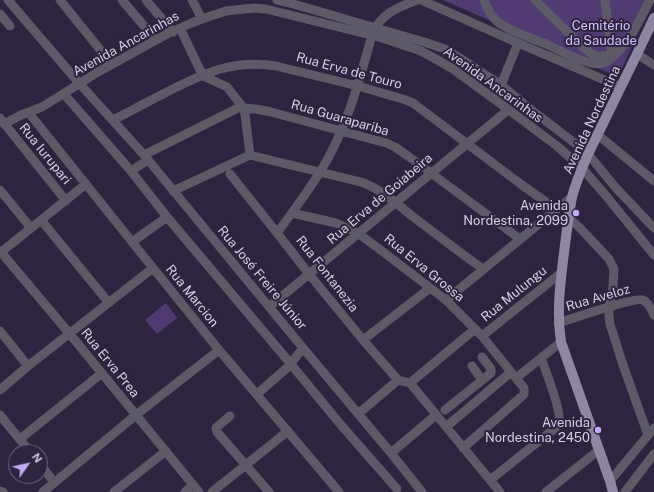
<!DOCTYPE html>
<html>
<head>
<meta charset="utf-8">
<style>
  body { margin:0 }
  #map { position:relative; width:654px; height:492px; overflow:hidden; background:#2e243f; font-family:"Public Sans",sans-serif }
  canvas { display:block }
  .north { position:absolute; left:8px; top:444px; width:40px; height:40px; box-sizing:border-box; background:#2e243f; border:1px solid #70687f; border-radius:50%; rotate:56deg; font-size:11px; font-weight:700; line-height:16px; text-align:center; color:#d4cfe0 }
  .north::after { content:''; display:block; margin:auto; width:14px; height:18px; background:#c1a8f3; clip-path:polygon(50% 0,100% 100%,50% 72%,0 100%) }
</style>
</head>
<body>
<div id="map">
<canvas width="654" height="492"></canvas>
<div class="north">N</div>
</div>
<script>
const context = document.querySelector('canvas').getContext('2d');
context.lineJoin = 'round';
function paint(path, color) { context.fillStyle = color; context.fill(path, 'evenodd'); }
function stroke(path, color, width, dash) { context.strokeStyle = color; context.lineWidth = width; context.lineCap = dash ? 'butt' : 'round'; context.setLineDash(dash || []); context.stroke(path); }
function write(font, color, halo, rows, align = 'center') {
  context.font = font + ' "Public Sans",sans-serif'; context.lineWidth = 4; context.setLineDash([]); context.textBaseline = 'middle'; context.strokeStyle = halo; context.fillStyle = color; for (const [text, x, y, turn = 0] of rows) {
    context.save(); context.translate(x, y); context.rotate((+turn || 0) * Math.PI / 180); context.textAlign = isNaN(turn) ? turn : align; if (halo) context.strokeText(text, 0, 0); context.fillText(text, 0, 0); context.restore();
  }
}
paint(new Path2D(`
  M443,0H653L618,77Z
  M166,303L177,318L157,334L145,320Z`), '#4f3b72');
stroke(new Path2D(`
  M8,0L79,83L144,155L303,348L391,453L422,492
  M60,0L98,47L110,65
  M122,0L156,40
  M146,0L173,32
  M192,0L202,19
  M277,0L297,5L424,42L445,49L460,58L501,85L534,112L576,144L588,154L616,188L654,228
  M421,0L518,43L621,87
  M484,0C487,9 491,17 499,23C512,32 531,38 546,44C559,50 577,60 591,63C595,64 599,64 603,63C624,55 640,19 650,0
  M535,0L585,49C595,57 600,58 612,54
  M605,0L612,57
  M0,14L10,26
  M180,28L202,74
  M637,54L654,65
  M201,75L227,87L242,106L245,114L250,155
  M501,85L518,43
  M64,94L131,171L167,217L290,363L341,425L397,489
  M243,108L256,109L271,112L386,143L395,147L408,156L520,239
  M29,113L153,268L219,350L339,492
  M0,118L66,201
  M113,120C131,111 149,101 167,92C204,73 234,59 276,66L358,86L406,100L413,103L522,185L556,209
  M4,124L21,115L42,107L98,72L167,34L189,24L202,19L226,11L254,8L266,9L379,37L421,51L434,58L453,69L501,104L557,146L582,168L607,197L654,255
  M598,135L654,181
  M144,155L242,106
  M131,171L148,160
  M230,174L277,233L309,274L363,340L398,380L410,383
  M0,190L31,228
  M173,191L250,155L274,161L361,182C381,189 396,203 412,216C436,234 459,252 483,269
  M292,213L336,223L345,227L359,234L382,251L446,300L482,336L524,388V394L521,397L463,448
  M569,218L580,228L609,259L614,269L613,287L609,307V316L610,324L623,365L648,435
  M41,220L109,303
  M277,233C292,213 307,193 320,172C346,131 359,82 372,35C381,13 397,8 417,0
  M132,242L167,217
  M0,251L69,333L199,492
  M0,253L86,184
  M446,300L573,196
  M269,307L508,110
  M558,323C571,319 635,297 643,300C649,303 652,310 654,315
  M0,331L28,366
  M482,336L561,273
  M363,340L430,288
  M472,366L482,380
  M516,378L561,342
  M410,383L500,492
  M410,383L475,329
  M0,390L28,366L153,268
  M257,394L288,367L303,348
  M445,410L491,373V369L482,357
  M358,414L398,380
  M0,415L30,452
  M230,416L217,427L216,428L217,432L269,492
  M446,427L511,372
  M20,439L102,373
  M391,453L436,415
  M40,464L54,482
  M490,480L549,433C553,430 558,427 559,421C561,410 546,371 541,358
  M610,481L654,428
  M0,491L3,492
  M43,492L136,415L219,350
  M114,492L166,451
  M185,492L193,485
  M212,492L288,431
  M546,492L599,450
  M625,492L654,454`), '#5d5967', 9);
stroke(new Path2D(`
  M613,492L610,481L561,342C556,310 561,277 565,245C567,229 569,213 572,197C576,182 582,168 588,154L637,54L654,18`), '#8f87a2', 10);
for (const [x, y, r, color] of [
  [576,213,4,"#c1a8f3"],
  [598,430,4,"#c1a8f3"]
]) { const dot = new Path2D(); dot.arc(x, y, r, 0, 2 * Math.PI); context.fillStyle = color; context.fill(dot); stroke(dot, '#2e243f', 1.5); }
write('13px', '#d3c1fc', '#2e243f', [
  ["Cemitério",601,26],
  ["da Saudade",601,41]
]);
write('13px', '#d4cfe0', '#2e243f', [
  ["Avenida Ancarinhas",126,44,-29],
  ["Rua Erva de Touro",349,71,15],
  ["Avenida Ancarinhas",493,85,36],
  ["Rua Guarapariba",340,118,16],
  ["Avenida Nordestina",592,120,-65],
  ["Rua Iurupari",45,154,51],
  ["Rua Erva de Goiabeira",380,199,-40],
  ["Rua Erva Grossa",424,268,39],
  ["Rua Fontanezia",327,274,52],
  ["Rua José Freire Júnior",262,278,50],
  ["Rua Mulungu",514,294,-39],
  ["Rua Marcion",192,296,51],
  ["Rua Aveloz",598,298,-16],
  ["Rua Erva Prea",110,363,51]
]);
write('13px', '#d4cfe0', '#2e243f', [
  ["Avenida",568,206],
  ["Nordestina, 2099",568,221],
  ["Avenida",590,423],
  ["Nordestina, 2450",590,438]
], 'right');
</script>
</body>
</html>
